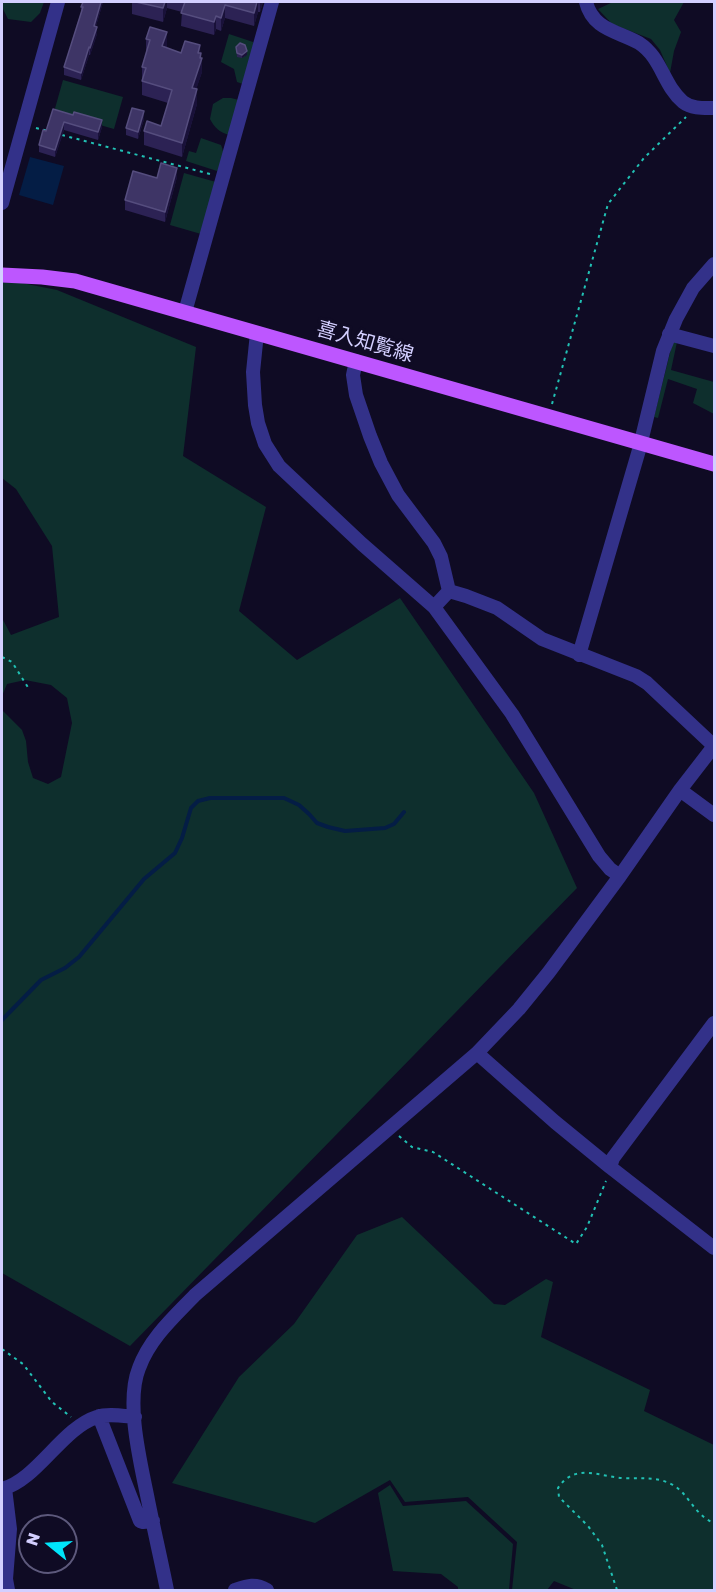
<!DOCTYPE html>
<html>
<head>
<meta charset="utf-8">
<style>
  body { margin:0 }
  #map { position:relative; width:716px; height:1592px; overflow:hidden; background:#0f0b24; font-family:"Golos Text",sans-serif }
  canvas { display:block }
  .frame { position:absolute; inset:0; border:3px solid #d3cfff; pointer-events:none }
  .north { position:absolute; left:18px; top:1514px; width:60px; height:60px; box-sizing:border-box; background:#0f0b24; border:2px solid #5d597c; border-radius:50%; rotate:288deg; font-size:16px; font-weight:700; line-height:24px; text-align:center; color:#d3cfff }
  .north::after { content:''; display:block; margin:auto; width:21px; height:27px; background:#00e5fa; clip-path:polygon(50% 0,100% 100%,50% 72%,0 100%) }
</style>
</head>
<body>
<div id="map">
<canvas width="716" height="1592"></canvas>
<div class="frame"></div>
<div class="north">N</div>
</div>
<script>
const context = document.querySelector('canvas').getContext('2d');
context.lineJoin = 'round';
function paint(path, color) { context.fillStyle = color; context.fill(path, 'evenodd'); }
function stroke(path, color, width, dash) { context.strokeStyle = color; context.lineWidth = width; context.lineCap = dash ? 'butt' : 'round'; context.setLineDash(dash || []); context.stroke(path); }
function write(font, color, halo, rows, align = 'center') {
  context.font = font + ' "Golos Text","Noto Sans JP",sans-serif'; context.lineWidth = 6; context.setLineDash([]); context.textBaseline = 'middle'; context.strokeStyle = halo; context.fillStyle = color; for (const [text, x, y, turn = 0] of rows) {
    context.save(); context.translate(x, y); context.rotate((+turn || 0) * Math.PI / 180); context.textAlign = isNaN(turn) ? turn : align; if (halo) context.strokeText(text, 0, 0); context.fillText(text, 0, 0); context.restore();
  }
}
paint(new Path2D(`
  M2,2H44L40,13L31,22L8,19L2,7Z
  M613,2H684L674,20L681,32L674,51L670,73L660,50L651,39L612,24L598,9Z
  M229,34L253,42L255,45L243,84L237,82L234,69L221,62Z
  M63,80L123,97L114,129L54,112Z
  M223,98H231L239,100L229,135C219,132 215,128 210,119L213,104Z
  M201,138L221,145C225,153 224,165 217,171L186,161L189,151L196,153Z
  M184,173L216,182L201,234L170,225Z
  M2,279L57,290L196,347L183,456L266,507L239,611L297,660L400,598L534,793L577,888L130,1346L2,1273V710L22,730L26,741L28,762L33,778L48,784L61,777L72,723L67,698L51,685L25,680L7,684L2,696V618L11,635L59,617L52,546L16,489L2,478Z
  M673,341L677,342L671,370L714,382V414L693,403L697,389L668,379L658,418L654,417Z
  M402,1217L494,1304L505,1305L546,1279L553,1282L541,1337L650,1390L644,1411L714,1445V1590H576L554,1581L547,1590H512L517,1542L468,1497L405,1502L390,1480L315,1523L172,1483L239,1377L294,1324L357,1235Z
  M390,1485L403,1506L466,1501L513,1544L509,1590H458V1587L441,1574L393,1571L378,1493Z`), '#0e2f2d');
paint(new Path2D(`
  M30,157L64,166L53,205L19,195Z`), '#041d45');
stroke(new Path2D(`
  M2,1020L41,980L65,968L79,957L144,879L175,853L182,838L191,808L198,801L210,798H284L299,805L309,814L317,823L328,827L345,831L385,828L394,824L404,812`), '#041d45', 4);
stroke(new Path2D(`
  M36,128L48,131
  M62,135L210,174
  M552,404L608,204L644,158L686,117
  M2,657L12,662L29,689
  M399,1136L412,1147L433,1152L576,1244L587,1227L606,1181
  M2,1349L23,1364L52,1402L71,1417
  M617,1590L602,1545L588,1526L559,1497L558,1488C575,1462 600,1477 623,1478C641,1479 657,1476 673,1485C689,1494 694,1515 714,1523`), '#21c1b4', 2, [3, 4.5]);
stroke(new Path2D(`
  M586,2C593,30 618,31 639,43C662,58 663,85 683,102C692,109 704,108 714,108
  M2,203L58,2
  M185,312L272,2
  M257,333L253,372L255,405L258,423L265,444L279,466L362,544L434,607L512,714L599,856L610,869L620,876
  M669,334L714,346
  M356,361L353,375L356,395L370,436L381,463L398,495L434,543L441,557L449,591
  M434,607L449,591L466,596L497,608L542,639L636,676L647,683L714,746
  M579,655L639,450L663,351L676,319L693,288L714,264
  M680,790L714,815
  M477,1053L555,1122L610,1167L714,1248
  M610,1167L613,1158L714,1023
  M99,1416L140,1521L143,1522L153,1521
  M5,1488L10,1529L6,1579L8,1590
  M2,1489C37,1480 62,1428 97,1417C108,1413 123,1416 135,1417
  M167,1590C161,1560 154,1530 148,1500C141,1464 125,1403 139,1368C150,1338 174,1317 195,1295L477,1053L519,1009L549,972L620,876L680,790L714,746
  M235,1590C247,1586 255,1583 267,1590`), '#333189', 14);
stroke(new Path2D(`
  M2,275L42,277L75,281L714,464`), '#bd56ff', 15);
paint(new Path2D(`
  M83,2H103L96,26L97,34L90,55H89L81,80L64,75V67L81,12V7Z
  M132,2H263L260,12H258L254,26L225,18L221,31L216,29L214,35L181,26L182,12L167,8L163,22L132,14Z
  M146,39L167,46L166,48L181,53H201L202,72L196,89L197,104L182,157L144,145V131L161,126L168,103L142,95V67L146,53Z
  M236,47L247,55L242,58L237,57Z
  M53,109L102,127L98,140L64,130L55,157L39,152V145L46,131Z
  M144,119L138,139L126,135V128Z
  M177,177L165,222L125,210V200L157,178Z`), '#2c2254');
paint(new Path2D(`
  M101,2H103L94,33V26Z
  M165,2H167V8L163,22V8Z
  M257,2H258V12L254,26V13Z
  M260,2H263L260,12Z
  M225,5V18L221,31V18Z
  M216,16V29L214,35V22Z
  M97,27V34L90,55V48Z
  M167,32V46L162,61V46Z
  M200,45L202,72L192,102V88L198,53Z
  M89,47V55L81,80V73Z
  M247,51V55L242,58V55Z
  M197,89V104L182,157V143Z
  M144,111V119L138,139V132Z
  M102,120V127L98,140V132Z
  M64,122V130L55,157V150Z
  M177,168V177L165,222V212Z`), '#191139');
const building = new Path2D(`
  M83,2H101L94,26L97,27L90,48L89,47L81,73L64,67L83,7H81Z
  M136,2H165L163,8Z
  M185,2H257L254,13L225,5L221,18L216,16L214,22L181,13Z
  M150,27L167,32L162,46L181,53L185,41L200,45L198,53H201L200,58H202L192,88L197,89L182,143L144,131L147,121L161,126L172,90L142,81L146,68L142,67L150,40L146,39Z
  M240,43L245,45L247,51L242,55L237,53L236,47Z
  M132,108L144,111L138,132L126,128Z
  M53,109L73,115L74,112L102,120L98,132L64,122L55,150L39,145L43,130L46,131Z
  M161,163L177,168L165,212L125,200L133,171L157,178Z`);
paint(building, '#3e3566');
stroke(building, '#554d7e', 1.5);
write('20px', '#d3cfff', '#0f0b24', [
  ["喜入知覧線",365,342,16]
]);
</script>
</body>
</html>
